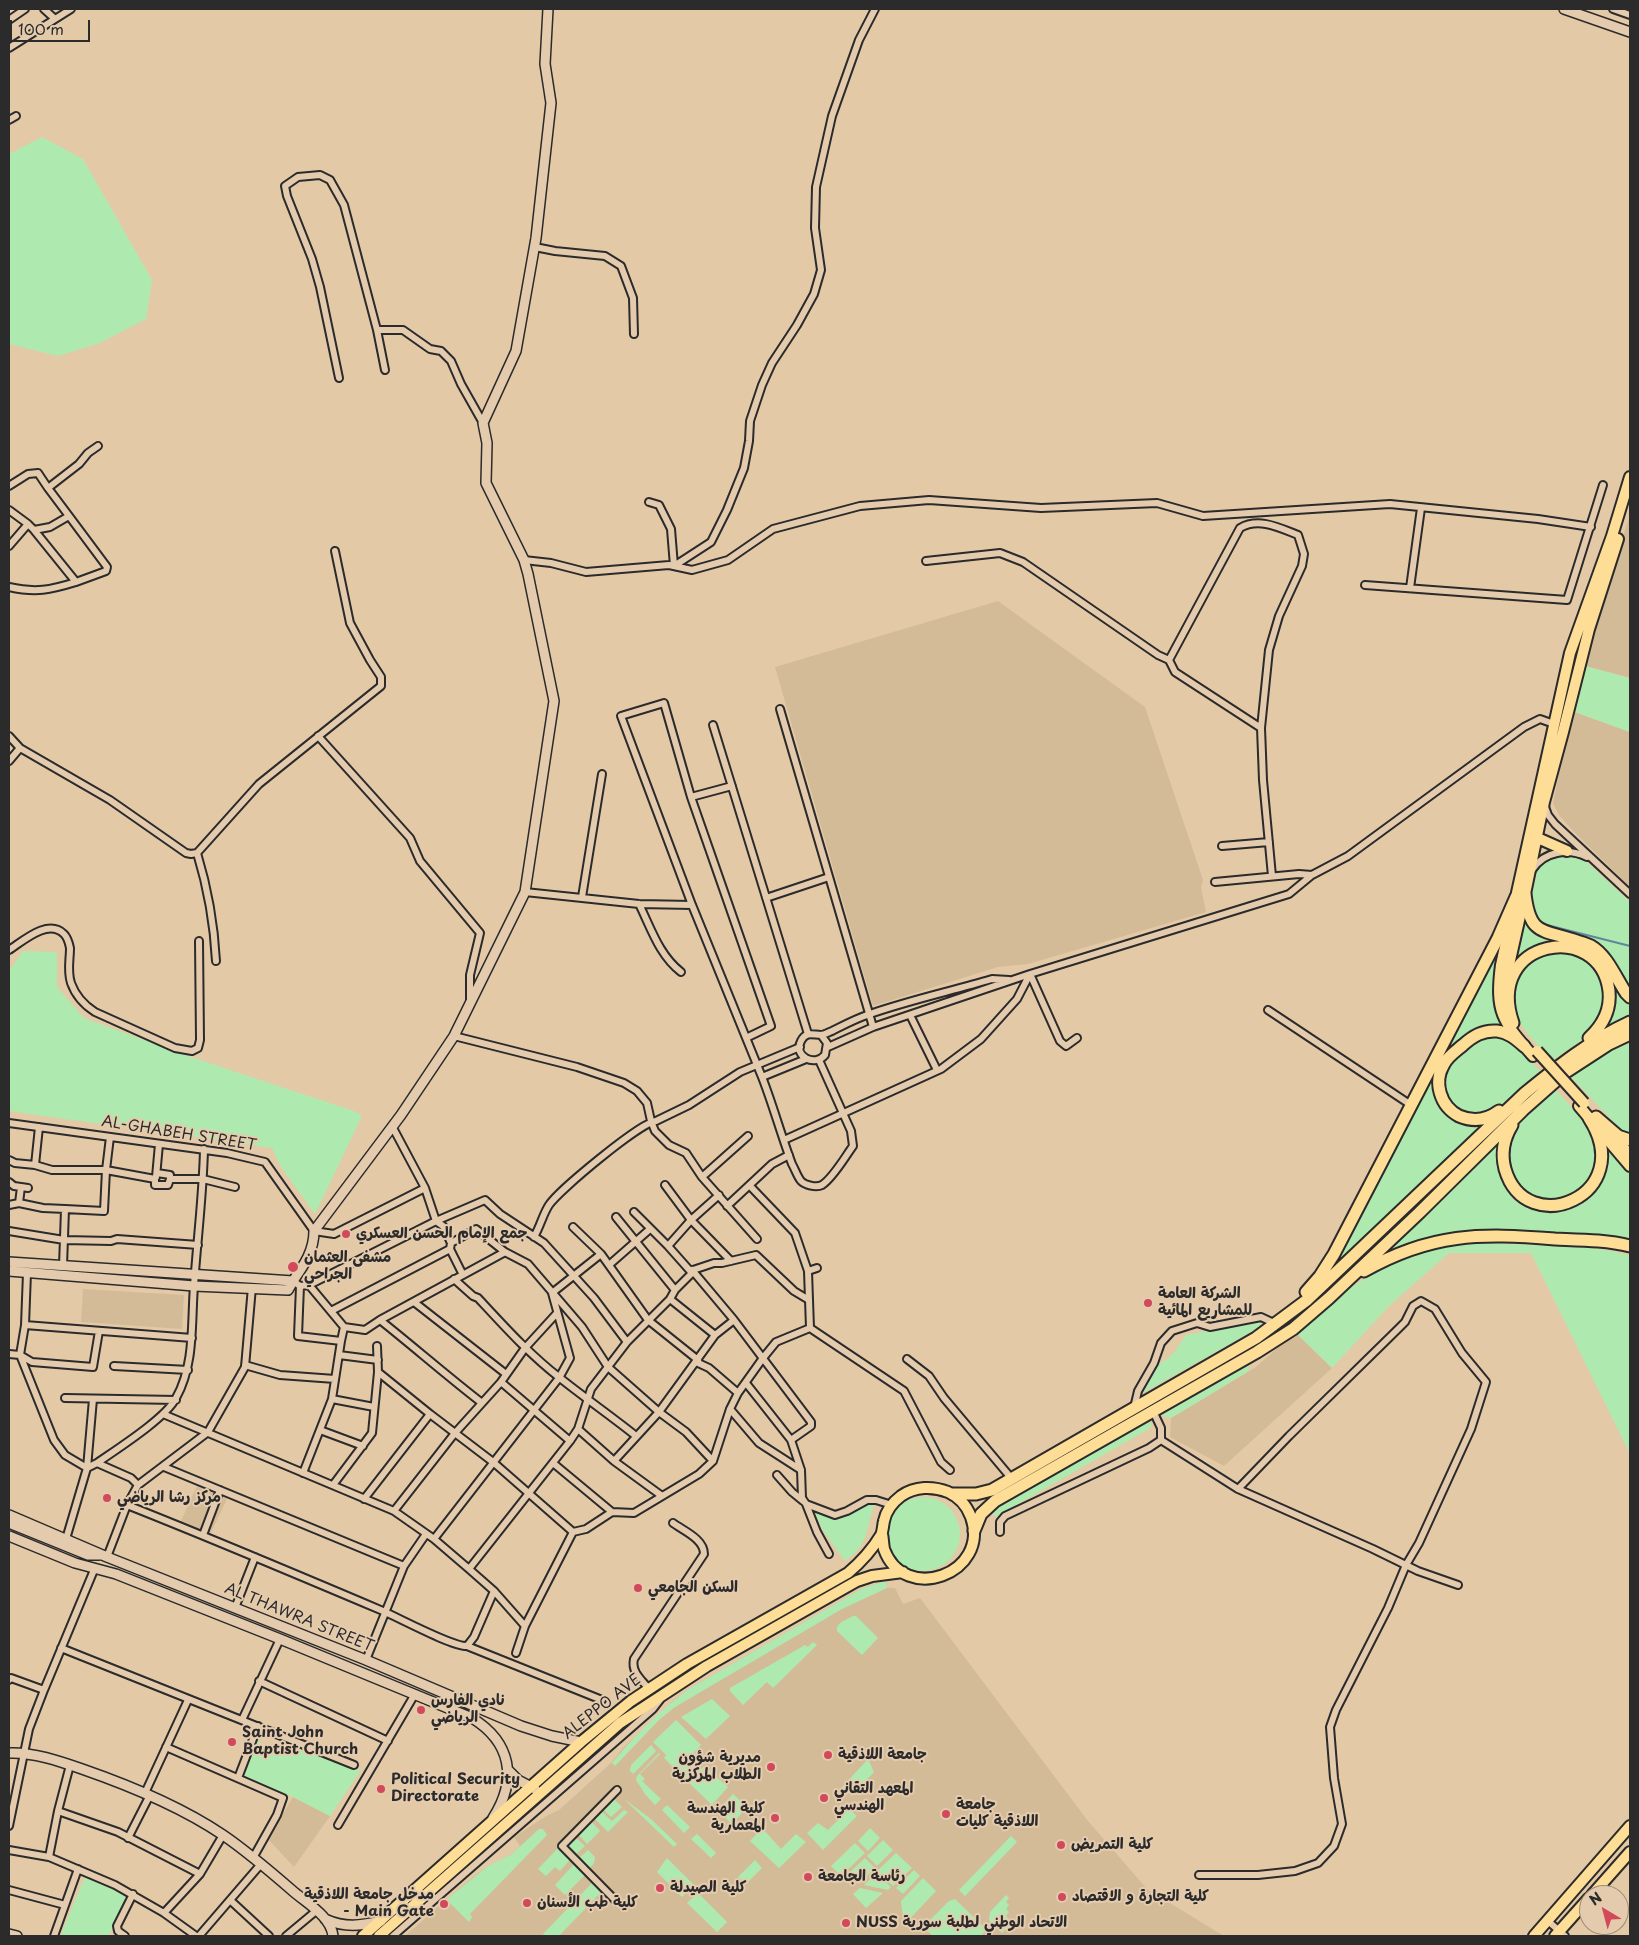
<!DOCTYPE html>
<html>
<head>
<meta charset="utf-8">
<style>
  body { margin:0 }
  #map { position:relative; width:1639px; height:1945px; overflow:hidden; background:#e4c9a6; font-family:"Playpen Sans",sans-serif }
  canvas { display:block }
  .frame { position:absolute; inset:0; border:10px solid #2b2b2b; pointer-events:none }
  .north { position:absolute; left:1579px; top:1885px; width:50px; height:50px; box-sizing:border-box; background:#e5cbad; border:1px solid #9b8b79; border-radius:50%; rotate:323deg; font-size:14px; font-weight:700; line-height:20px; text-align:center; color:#2b2b2b }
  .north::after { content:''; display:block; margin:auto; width:18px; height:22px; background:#d1495b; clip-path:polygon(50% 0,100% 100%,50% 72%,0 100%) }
  .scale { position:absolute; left:10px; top:20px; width:80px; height:22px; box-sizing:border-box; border:2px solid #2b2b2b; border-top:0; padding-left:6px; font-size:15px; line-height:18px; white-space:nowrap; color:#2b2b2b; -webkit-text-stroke:4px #e5cbad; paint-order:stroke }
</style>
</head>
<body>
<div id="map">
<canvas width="1639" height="1945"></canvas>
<div class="frame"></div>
<div class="north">N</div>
<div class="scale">100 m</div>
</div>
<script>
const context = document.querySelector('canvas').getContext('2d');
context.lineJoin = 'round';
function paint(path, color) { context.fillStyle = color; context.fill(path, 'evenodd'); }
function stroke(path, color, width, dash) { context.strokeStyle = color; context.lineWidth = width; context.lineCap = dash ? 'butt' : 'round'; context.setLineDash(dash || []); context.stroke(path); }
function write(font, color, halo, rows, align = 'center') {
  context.font = font + ' "Playpen Sans","Playpen Sans Arabic",sans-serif'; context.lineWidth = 4; context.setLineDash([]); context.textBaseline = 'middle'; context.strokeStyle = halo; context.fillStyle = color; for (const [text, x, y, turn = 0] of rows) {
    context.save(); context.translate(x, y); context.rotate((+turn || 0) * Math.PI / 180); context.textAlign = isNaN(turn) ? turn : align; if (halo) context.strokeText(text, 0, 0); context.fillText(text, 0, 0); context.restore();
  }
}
paint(new Path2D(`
  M1630,515V678L1585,666L1603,599Z
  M998,601L1145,707L1203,880L1201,888L1206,912L1028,964L998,967L873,1006L775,667Z
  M1572,711L1630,732V887L1572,830L1559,815L1553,803Z
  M83,1289L184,1295L182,1329L81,1322Z
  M1295,1332L1332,1368L1224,1466L1170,1437L1171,1418L1256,1367Z
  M197,1486L227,1499L209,1537L180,1523Z
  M886,1581L887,1588H895L903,1604L920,1598L1088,1821L1147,1889L1224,1936H405L439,1906L442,1908L449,1901L447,1899L473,1877L488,1866L512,1854L520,1846L514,1837L546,1816L559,1810L612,1762L623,1748L675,1699L689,1689L863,1588Z
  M293,1797L330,1816L294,1867L268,1839Z`), '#d4bb98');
paint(new Path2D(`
  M42,137L83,159L152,280L146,319L100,343L58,356L9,344V154Z
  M1585,666L1630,678V732L1572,711Z
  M1563,855L1576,856L1589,864L1630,902V992L1535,919L1530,904L1537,870L1549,859Z
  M1525,914L1530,925L1591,949L1630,1002V1017L1606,1027L1614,1008L1611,978L1601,962L1566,943L1513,966Z
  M1501,943C1495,972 1488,1001 1503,1028L1471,1033L1445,1053Z
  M23,951L57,952V987L84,1018L185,1055L354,1111L362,1116L315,1214L281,1167L272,1148L9,1111V971Z
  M1570,953C1608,969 1615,1002 1589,1033C1579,1044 1563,1052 1552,1061C1540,1047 1524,1033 1516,1015C1506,995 1520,960 1543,954C1551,952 1562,953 1570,953Z
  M1491,1035L1507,1038L1520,1049L1540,1071C1523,1086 1506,1105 1485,1113C1466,1120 1448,1105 1445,1088C1444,1084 1443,1080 1444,1077C1450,1057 1472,1041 1491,1035Z
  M1630,1043V1134L1624,1133L1571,1077L1614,1048Z
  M1436,1070L1446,1110L1489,1122L1338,1263Z
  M1555,1089L1586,1123L1597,1144L1596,1173L1576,1197L1541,1201L1519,1187L1508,1162L1509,1143L1516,1127Z
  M1501,1140C1501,1152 1498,1167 1503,1178C1522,1226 1591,1219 1606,1172C1609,1164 1608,1155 1607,1146L1630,1173V1240L1617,1237C1564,1234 1505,1225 1452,1232C1427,1236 1393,1250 1370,1262L1485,1157Z
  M1471,1242L1596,1248L1630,1255V1454L1531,1253H1449L1390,1305L1332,1368L1295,1332L1343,1292L1387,1265L1438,1247Z
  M1258,1321L1262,1326L1141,1394L1140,1390L1156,1367L1173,1354L1186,1335Z
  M1250,1361L1251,1363L1247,1372L1171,1418L1162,1416L1160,1412Z
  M1145,1420L1149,1421L1152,1427L997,1516L988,1513Z
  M886 1534a37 37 0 1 1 74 0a37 37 0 1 1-74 0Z
  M868,1502H872L874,1505C865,1531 870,1543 845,1561L824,1532L812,1508L834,1517Z
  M886,1581L887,1588L842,1609L675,1707L659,1720L615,1766L612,1763C634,1736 660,1710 689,1689L863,1588Z
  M853,1616H856L878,1638L862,1655L837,1631C836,1622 847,1620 853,1616Z
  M813,1642L817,1645L773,1688L767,1682L743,1705L730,1691V1688L805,1645L808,1647Z
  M712,1699L730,1716L706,1739L681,1717Z
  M676,1720L701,1745L693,1754L702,1763L686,1780L664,1758L666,1755L653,1742Z
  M254,1741L289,1752L295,1744L361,1770L330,1816L293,1797L240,1774Z
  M651,1745L656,1751L633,1774L630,1771L631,1765Z
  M659,1753L660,1754L640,1774L645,1779L642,1781L661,1799L655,1805L645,1794L636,1780L637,1776Z
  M868,1759L874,1772L852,1796L842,1787Z
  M704,1766L728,1787L712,1805L688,1782Z
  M733,1794L747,1807L732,1824L718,1810Z
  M614,1799L622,1807L611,1817L603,1809Z
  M624,1799L651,1819L677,1844L674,1847Z
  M667,1805L690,1827L684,1833L662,1810Z
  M849,1809L857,1816L823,1850L807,1833L818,1823L828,1830Z
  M624,1810L628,1812L608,1832L594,1818L601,1811L612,1821Z
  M591,1821L600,1831L587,1844L578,1834Z
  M762,1828L781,1849L796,1834L806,1842L779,1868L750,1841Z
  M870,1828L880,1838L868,1851L858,1841Z
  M539,1829H543L547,1835L470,1914L472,1917L469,1922L448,1901L447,1899L488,1866L512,1854Z
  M697,1834L716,1853L711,1858L691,1839Z
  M1011,1836L1017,1842L965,1896L959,1890Z
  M575,1837L585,1846L575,1855L567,1845Z
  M883,1840L893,1850L877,1866L867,1856Z
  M855,1843L865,1853L841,1876L831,1866Z
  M558,1848L570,1860L560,1871L555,1867L546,1876L538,1869Z
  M588,1850L595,1857L594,1863L589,1869L579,1858Z
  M896,1853L912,1868L893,1886L877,1871Z
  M667,1858L694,1885L682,1897L657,1872Z
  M865,1858L875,1868L859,1884L849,1873Z
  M755,1860L762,1868L746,1884L738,1877Z
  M574,1864L585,1875L565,1895L555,1885Z
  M914,1870L920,1876L903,1894L896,1888Z
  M876,1873L891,1887L888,1890L864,1885Z
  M85,1877L131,1898L108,1936H66L61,1934Z
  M923,1878L936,1891L904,1925L901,1901Z
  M593,1882L602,1891L559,1936H545L543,1934Z
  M860,1888L883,1893L866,1908L853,1894Z
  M698,1893L727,1922L717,1932L687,1903Z
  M1006,1895L1009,1898L1006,1902L1009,1905L1006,1909L1009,1912L1006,1916L1009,1919L1007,1922L1010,1925L1002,1933L989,1920L990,1912Z
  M955,1899L985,1928V1932L981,1936H933L923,1927L949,1901Z`), '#aeeaaf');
stroke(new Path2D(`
  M1543,924L1630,946`), '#61869b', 2);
const street = new Path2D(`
  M44,9L55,19
  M1613,9L1630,15
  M9,20L25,9
  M9,48L71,9
  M9,120L16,116
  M535,247L555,251L605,256L621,266L633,298L634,334
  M377,330L385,370
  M339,378L320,287L312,259L287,196L285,186L298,177L320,175L330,180L344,205L377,330H403L430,349L441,351L451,361L461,384L483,423
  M9,486L28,474L38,473L48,488
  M649,502L659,505L671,529L674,566L711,542L727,510L744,468L749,441L750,421L762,385L772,363L797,325L814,294L821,270L815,228L816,187L832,116L859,40L875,9
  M9,510L28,524L9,546
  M69,516L107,567L106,571L76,582
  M28,524L34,530L50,527L69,516L48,488L79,464L88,453L98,446
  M524,560L551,563L586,572L669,565L692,570L728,560L773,529L860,506L929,500L1041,508L1157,503L1203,516L1390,504L1538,519L1591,527
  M926,561L1000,553L1023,562L1158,655L1169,660
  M1365,585L1567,600L1603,485
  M9,587C36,593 50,590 76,582L34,530
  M1410,588L1421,508
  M780,709L873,1027
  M713,725L808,1034
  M1261,728L1175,672L1169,660L1240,528C1259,517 1280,528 1298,535L1304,554L1302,566L1279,616L1269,650L1261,728L1263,780L1272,876
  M9,736L20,748
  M318,736L410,838L420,861L480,933L470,975V1002
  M9,761L20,748L110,800L186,853L191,854L197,853L259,784L381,686V677L370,660L350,623L335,551
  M691,797L732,786
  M1544,804L1548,815L1555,824L1630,894
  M1222,846L1269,842
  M197,853C208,889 214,923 216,961
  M1532,870C1544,851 1568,848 1587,857
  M1215,882L1299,874L1312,875
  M525,892L639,904L692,905
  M582,897L602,774
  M766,898L829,877
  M639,904C651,928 659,955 681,972
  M9,950C23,941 48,918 64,934C68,938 69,943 70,948C70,960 67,971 71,983C76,997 84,1005 95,1012L175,1048L192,1051L198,1048L200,1040L199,941
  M1268,1010L1411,1105
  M910,1015L937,1070
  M821,1035L827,1043L825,1055C815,1067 793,1057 801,1041C806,1031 813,1035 821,1035C824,1035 829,1032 832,1031C844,1025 857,1018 870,1014C910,1000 952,991 992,979L1009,980
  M454,1036L577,1067L624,1083L637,1091L647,1103L651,1121L655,1131L669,1145L686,1153L702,1177
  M746,1038L771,1026L691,797L664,703L621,716L692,905L762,1077C773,1105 781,1135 792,1164C795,1169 797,1176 801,1181C805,1185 816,1188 822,1185C833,1178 845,1157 853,1146L851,1131L819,1060
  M828,1047L873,1027L1030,974L1060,1041L1066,1046L1077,1038
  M762,1077L806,1059
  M9,1123L227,1153L265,1162L314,1231L334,1234L425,1188
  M392,1126L425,1188L436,1221L443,1226L451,1243L450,1249L463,1275
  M748,1136L702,1177L757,1239
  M784,1140L941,1069L981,1039L1017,999L1030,974L1289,894L1312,875L1348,856L1524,727L1540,719L1554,724
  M9,1160L15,1163L35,1165L52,1170H106L155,1179V1185H168L170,1179
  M35,1165L39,1127
  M157,1173L170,1175V1179H203L235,1187
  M156,1177L159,1144
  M9,1182L14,1186L28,1188
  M665,1185L691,1220L731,1261
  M750,1186L795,1233L808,1271
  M19,1203L21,1187
  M9,1205L19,1203L43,1208L65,1209
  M727,1206L772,1164L789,1155
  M616,1217L675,1290
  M573,1227L601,1254L648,1320L698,1360
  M9,1231L64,1240L111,1241L117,1239L198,1245
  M534,1237C540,1227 543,1214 549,1205C559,1190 641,1122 656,1121L689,1105L740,1072L800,1047
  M451,1243L476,1229L505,1252L528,1264L582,1327L608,1367L659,1412L686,1432L713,1461
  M668,1246L691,1220L719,1195
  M609,1265L650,1229
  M63,1266L65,1209L104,1211L106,1170L110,1137
  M692,1270L734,1320L811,1422V1426L791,1440
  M690,1271L714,1263H722L756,1255L794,1291L809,1300
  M27,1273L25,1325L20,1355L54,1440L65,1455L87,1468L97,1463C117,1449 166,1418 176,1398C195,1364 191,1324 194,1286C197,1241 203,1195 204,1149
  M454,1279L473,1296L478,1298C504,1326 530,1355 560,1378C585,1398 611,1416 636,1436
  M293,1281L300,1286L309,1285L344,1327L365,1330L380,1320L505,1252
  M309,1285L436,1221L485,1200L500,1214L544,1243L594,1298L627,1342
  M300,1286L298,1336L341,1341
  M414,1302L506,1374
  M331,1311L450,1249
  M380,1320C414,1347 447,1376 482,1403
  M25,1325L192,1338
  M810,1328L904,1391L941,1462L950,1470
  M715,1335L734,1320
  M9,1354L20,1355L32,1362L93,1367L99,1331
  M339,1355L378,1360
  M907,1359L929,1376L944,1398L1012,1479
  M696,1362L709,1368L738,1393
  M245,1365L280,1375L335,1379
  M114,1366L188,1370
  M378,1372L430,1414L493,1462L573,1532
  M501,1382L570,1441
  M746,1383L791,1440L801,1470L802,1498L806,1504L835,1515L847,1511L867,1500H876L892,1505
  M65,1398L176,1400
  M332,1399L374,1407
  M1134,1408L1138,1391L1154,1363L1161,1343L1172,1331L1197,1323L1210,1327L1261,1317L1276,1324
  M730,1409L759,1443L801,1470
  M1153,1411L1161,1428V1440
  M163,1414L394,1511L434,1539L469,1569L494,1591L525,1626L573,1532L586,1529L612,1512L634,1513L699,1474L713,1461L730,1409L738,1393L763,1358L776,1342L810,1328L808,1271L817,1268
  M578,1429L614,1461L662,1496
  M320,1430L363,1446
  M1161,1440L1238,1489L1373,1549L1418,1571L1458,1585
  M614,1461L659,1412L715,1335L670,1299
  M97,1463L131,1478L138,1485
  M553,1463L612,1512
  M164,1467L404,1566
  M303,1473L332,1399L341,1341L344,1327
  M777,1475L792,1492L803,1501
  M333,1485L372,1433L378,1372L377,1346
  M364,1499L430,1414
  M806,1504L817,1532L829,1554
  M127,1505C213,1539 298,1575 383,1611C399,1618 453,1647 467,1646L602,1700
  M394,1511L455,1433L501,1382L525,1348L557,1313
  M1000,1532V1522L1005,1516L1149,1448L1161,1440
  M203,1535L220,1490
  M66,1539L87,1468L93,1399
  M434,1539L559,1378L570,1358L552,1293L601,1254
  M107,1557L127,1505L138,1485L208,1432L245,1367L252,1287
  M469,1569L570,1441L578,1429L591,1389L627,1342L670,1299L675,1290L692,1273L668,1246L634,1212
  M235,1608L255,1557
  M467,1646L474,1637L494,1591
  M61,1648L354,1765
  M516,1653L525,1626
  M366,1660L404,1566L426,1534
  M9,1680L11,1678L44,1690
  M259,1681L388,1741
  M649,1689C641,1679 631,1672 634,1659L704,1554C704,1539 684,1531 673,1523
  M242,1720L280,1639
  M166,1747L283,1798L277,1815L253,1858
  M238,1778L258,1726
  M145,1793L188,1700
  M58,1811L118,1832L200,1874
  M338,1825L415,1694
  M9,1826L29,1729L44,1690L94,1570
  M128,1838L150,1795
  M9,1850L49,1857L115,1885L164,1913L196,1936
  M49,1857L58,1811L70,1765
  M1199,1875H1258L1295,1871L1318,1863L1334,1846L1342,1824L1334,1778L1330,1727L1336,1710L1388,1608L1406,1565L1419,1543L1471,1429L1486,1382L1462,1353L1435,1309L1421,1301L1413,1306L1405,1322L1398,1329L1289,1436L1238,1489
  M9,1890L65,1905
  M230,1900L269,1936
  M617,1902L562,1846L617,1790
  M164,1913L200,1874L223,1835
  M1548,1921L1565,1936
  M54,1936L78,1869
  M125,1936L118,1931L117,1926L133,1894
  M199,1936L261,1864
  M286,1936L316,1911
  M393,1936L653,1709L660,1700`);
const secondary = new Path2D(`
  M1564,9L1630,32
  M9,1262L293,1281L288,1290L194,1286L9,1271
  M293,1281C304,1265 314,1251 314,1231L401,1115L454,1036L525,892L554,701L528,574L524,560L486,483L487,443L483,423L516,351L536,238L551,103L545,64L548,9
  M9,1515L107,1557L366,1660L521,1726L552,1736L581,1742
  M9,1523L88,1555H99
  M9,1536L75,1563L116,1574L280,1639L472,1718C511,1742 518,1779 493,1818
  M9,1753C33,1752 59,1761 82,1769C131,1786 180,1806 223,1835C248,1852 271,1872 294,1892C308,1904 331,1917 333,1936
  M509,1771L518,1780L535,1789
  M325,1919C345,1928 360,1926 381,1921
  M9,1934L17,1936`);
const primary = new Path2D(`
  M1531,835L1567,851
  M1505,993L1509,965L1525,894L1544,802L1563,732L1589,629L1618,539
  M1533,1056C1502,1021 1495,1012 1501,965L1570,653L1612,536L1630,477
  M1579,1106L1630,1166
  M1614,1137L1630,1155
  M1592,1895L1630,1852
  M363,1936L581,1742L631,1701L687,1664L848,1573C861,1562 872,1550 881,1535C883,1531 883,1525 884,1521C886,1511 893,1502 901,1496C915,1486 933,1486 948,1492C959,1497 967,1506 971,1517C991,1574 904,1605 884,1549C883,1544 883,1538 882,1534
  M379,1936L620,1723L707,1666L857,1581L872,1576L903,1572
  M1534,1936L1630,1826
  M1555,1936L1589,1898`);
const highway = new Path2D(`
  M1525,894C1530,936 1542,929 1577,941C1581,942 1587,944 1591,946C1607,955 1616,978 1626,993L1630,997
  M1513,1023C1484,939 1600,919 1609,991C1611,1010 1602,1026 1589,1038
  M1499,1111C1487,1120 1473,1122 1459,1116C1440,1106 1433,1082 1444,1064C1448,1056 1456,1051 1463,1045C1473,1036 1483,1030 1497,1031C1508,1032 1516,1039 1524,1046
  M1596,1117L1618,1136L1630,1140
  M1512,1125C1504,1138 1501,1154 1505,1169C1526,1242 1639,1195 1589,1118
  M1364,1271C1431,1233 1480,1233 1555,1239C1580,1240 1606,1240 1630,1246
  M1306,1292L1320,1276L1334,1254L1498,938L1516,897
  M953,1494H976L992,1490L1256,1338L1307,1300L1525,1093C1558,1066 1591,1040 1630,1022
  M974,1531L981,1514L995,1501L1257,1352L1293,1329L1329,1298L1420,1212L1523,1110L1566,1072L1609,1044L1630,1034`);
stroke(street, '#2b2b2b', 10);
stroke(secondary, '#2b2b2b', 12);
stroke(primary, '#2b2b2b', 14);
stroke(highway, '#2b2b2b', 15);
stroke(street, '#e5cbad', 6);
stroke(secondary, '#e5cbad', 9);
stroke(primary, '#fedd96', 10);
stroke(highway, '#fedd96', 11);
const primaryBridge = new Path2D(`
  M1537,1051L1584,1103`);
stroke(primaryBridge, '#2b2b2b', 14, []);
stroke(primaryBridge, '#fedd96', 10);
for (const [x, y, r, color] of [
  [346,1234,5,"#d1495b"],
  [293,1267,6,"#d1495b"],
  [1148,1303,5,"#d1495b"],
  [107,1498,5,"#d1495b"],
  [638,1588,5,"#d1495b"],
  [421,1710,5,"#d1495b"],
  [232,1742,5,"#d1495b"],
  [828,1755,5,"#d1495b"],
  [771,1767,5,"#d1495b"],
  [381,1789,5,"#d1495b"],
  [824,1798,5,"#d1495b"],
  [946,1814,5,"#d1495b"],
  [775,1818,5,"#d1495b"],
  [1061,1845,5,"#d1495b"],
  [808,1877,5,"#d1495b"],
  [660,1888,5,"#d1495b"],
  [1062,1897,5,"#d1495b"],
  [527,1903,5,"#d1495b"],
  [444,1904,5,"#d1495b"],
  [846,1923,5,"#d1495b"]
]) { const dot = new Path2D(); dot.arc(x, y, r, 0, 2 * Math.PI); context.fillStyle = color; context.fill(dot); stroke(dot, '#e5cbad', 2); }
write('15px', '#2b2b2b', '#e5cbad', [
  ["AL-GHABEH STREET",179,1134,9],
  ["AL THAWRA STREET",299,1618,22],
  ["ALEPPO AVE",602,1707,-38]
]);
write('bold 15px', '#2b2b2b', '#e5cbad', [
  ["جمع الإمام الحسن العسكري",356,1234],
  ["مشفى العثمان",304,1258],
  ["الجراحي",304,1275],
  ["الشركة العامة",1158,1294],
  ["للمشاريع المائية",1158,1311],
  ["مركز رشا الرياضي",117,1498],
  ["السكن الجامعي",648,1588],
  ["نادي الفارس",431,1701],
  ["الرياضي",431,1718],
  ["Saint John",242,1733],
  ["Baptist Church",242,1750],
  ["جامعة اللاذقية",838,1755],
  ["مديرية شؤون",761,1758,"right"],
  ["الطلاب المركزية",761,1775,"right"],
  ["Political Security",391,1780],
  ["Directorate",391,1797],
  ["المعهد التقاني",834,1789],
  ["الهندسي",834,1806],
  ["جامعة",956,1805],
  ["اللاذقية كليات",956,1822],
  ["كلية الهندسة",765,1809,"right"],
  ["المعمارية",765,1826,"right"],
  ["كلية التمريض",1071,1845],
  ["رئاسة الجامعة",818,1877],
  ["كلية الصيدلة",670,1888],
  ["مدخل جامعة اللاذقية",434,1895,"right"],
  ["- Main Gate",434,1912,"right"],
  ["كلية التجارة و الاقتصاد",1072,1897],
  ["كلية طب الأسنان",537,1903],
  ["NUSS الاتحاد الوطني لطلبة سورية",856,1923]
], 'left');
</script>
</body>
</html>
